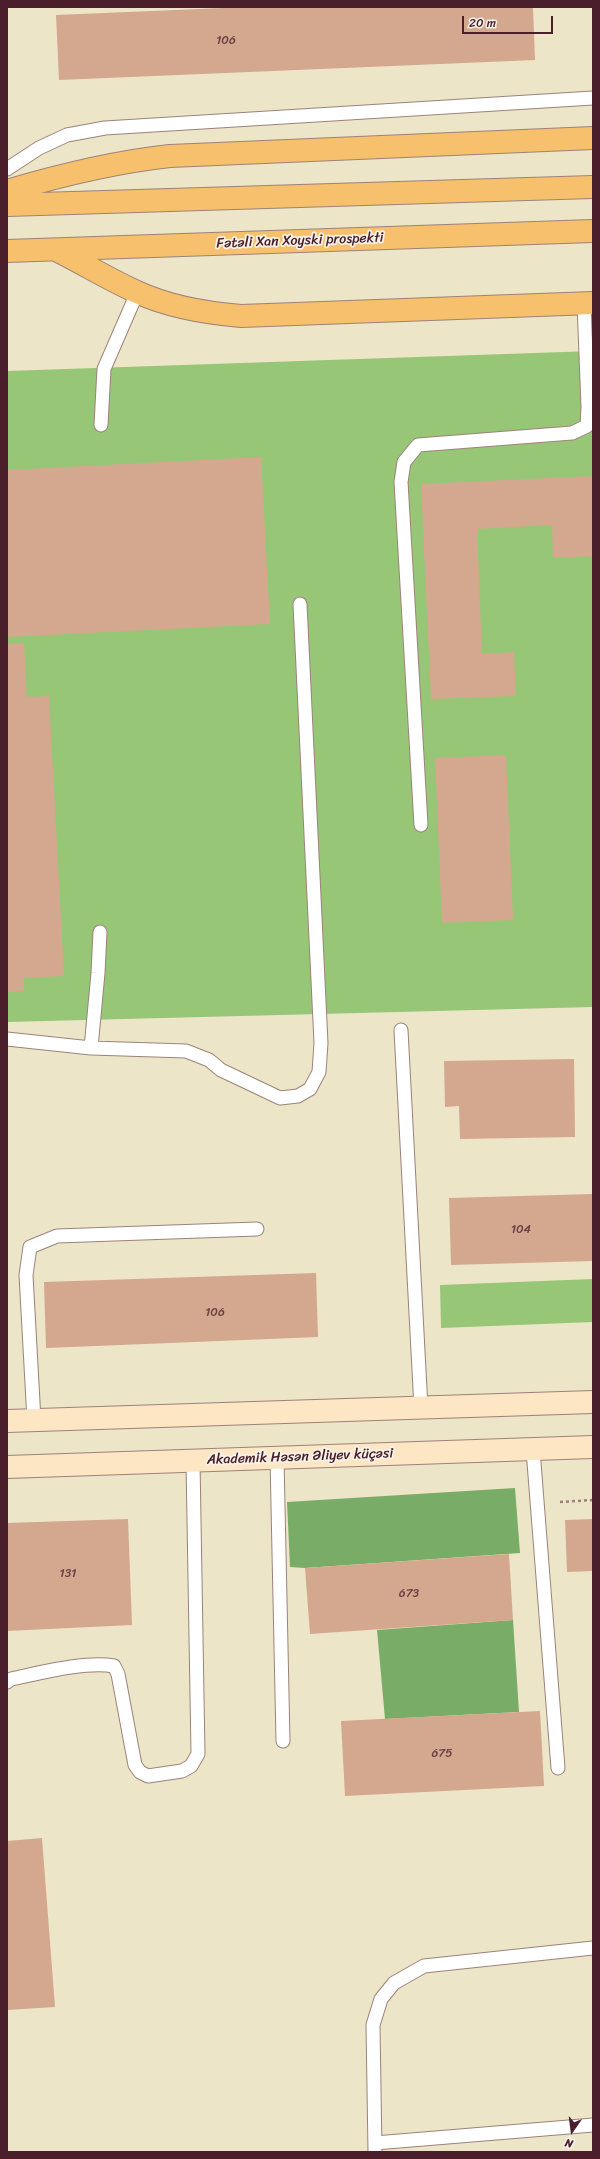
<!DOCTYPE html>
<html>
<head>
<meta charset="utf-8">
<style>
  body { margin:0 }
  #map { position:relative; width:600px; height:2159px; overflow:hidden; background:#ede5c8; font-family:Sriracha,sans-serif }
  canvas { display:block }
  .frame { position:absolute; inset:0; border:8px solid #4a1f2b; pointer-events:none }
  .north { position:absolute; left:552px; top:2111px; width:40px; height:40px; -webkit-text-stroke:3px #f7f3e8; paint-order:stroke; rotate:194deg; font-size:11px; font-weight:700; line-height:16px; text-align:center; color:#4a1f2b }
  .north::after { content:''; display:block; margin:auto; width:14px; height:18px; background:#4a1f2b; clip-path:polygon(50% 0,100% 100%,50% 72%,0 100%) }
  .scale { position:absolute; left:462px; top:16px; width:91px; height:18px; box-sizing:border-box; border:2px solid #4a1f2b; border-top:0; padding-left:5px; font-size:12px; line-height:14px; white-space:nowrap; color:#4a1f2b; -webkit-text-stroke:3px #f7f3e8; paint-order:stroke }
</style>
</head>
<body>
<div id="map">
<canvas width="600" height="2159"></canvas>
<div class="frame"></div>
<div class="north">N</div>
<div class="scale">20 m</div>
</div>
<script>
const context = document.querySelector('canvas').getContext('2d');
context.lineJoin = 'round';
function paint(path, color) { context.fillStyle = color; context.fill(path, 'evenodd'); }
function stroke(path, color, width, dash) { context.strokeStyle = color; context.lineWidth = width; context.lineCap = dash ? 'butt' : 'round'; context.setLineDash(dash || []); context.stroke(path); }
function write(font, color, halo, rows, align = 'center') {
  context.font = font + ' Sriracha,sans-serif'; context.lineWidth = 3.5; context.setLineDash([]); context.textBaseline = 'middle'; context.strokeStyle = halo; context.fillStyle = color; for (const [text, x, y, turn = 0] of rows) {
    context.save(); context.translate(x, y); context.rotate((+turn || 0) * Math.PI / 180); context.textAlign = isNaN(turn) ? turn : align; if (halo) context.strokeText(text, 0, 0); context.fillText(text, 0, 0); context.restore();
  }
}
paint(new Path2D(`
  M593,351V1007L7,1022V371Z
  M593,1279V1322L441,1328L440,1285Z`), '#97c776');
paint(new Path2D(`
  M515,1488L520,1553L305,1568L290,1567L287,1502Z
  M513,1620L519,1712L385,1719L377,1630Z`), '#79ac67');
paint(new Path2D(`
  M247,7H533L535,60L59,80L56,15Z
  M261,457L270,624L7,637V470Z
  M593,476V556L553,558L552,525L477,529L482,654L514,652L516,696L431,699L421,484Z
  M24,643L27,697L49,696L64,976L24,978V991L7,992V644Z
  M506,755L513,920L442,923L435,758Z
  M574,1059L575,1137L460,1139L459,1106L445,1107L444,1061Z
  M593,1194V1261L451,1265L449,1198Z
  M316,1273L318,1337L46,1348L44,1282Z
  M128,1519L132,1625L7,1631V1523Z
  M593,1519V1571L567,1572L565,1520Z
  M509,1554L513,1620L310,1634L305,1568Z
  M540,1711L544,1786L345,1796L341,1721Z
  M42,1838L55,2007L7,2010V1841Z`), '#d3a88e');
const service = new Path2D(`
  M7,169L39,148L67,135L105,128L593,98
  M101,425L104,369L137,293
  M421,825L401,482L404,462L418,445L572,433L587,426L588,407L584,303
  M401,1030L421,1408
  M7,1039L91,1048L186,1051L209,1060L221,1070L280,1098L298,1096L310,1089L319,1072L321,1043L300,604
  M91,1048L98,973L100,932
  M34,1420L26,1275L30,1247L57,1236L257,1229
  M533,1450L558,1768
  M277,1458L283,1741
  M7,1682L11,1679C40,1673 85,1661 114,1666L118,1674L135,1765L140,1772L148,1776L182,1771L191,1766L198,1754L193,1461
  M375,2143L593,2125
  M375,2152L373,2025L381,1999L394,1983L424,1966L593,1948`);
const secondary = new Path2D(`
  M7,1421L593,1402
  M7,1467L593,1447`);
const primary = new Path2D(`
  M7,191C61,175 114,162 170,156L593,138
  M7,205L593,187
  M7,251L593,231
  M58,251C84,264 110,280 137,292C169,307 205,313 241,316L593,303`);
stroke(service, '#9c827a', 15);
stroke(secondary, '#9c827a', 24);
stroke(primary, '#9c827a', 24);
stroke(new Path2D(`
  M560,1502L593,1500`), '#9c827a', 2.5, [3, 3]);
stroke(service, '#fff', 13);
stroke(secondary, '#fce6c4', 22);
stroke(primary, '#f7c06c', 22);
write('12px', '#6c4144', null, [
  ["106",226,41],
  ["104",521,1230],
  ["106",215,1313],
  ["131",68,1574],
  ["673",409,1594],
  ["675",442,1754]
]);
write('14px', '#4a1f2b', '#f7f3e8', [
  ["Fətəli Xan Xoyski prospekti",300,241,-2],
  ["Akademik Həsən Əliyev küçəsi",300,1457,-2]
]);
</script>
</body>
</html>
